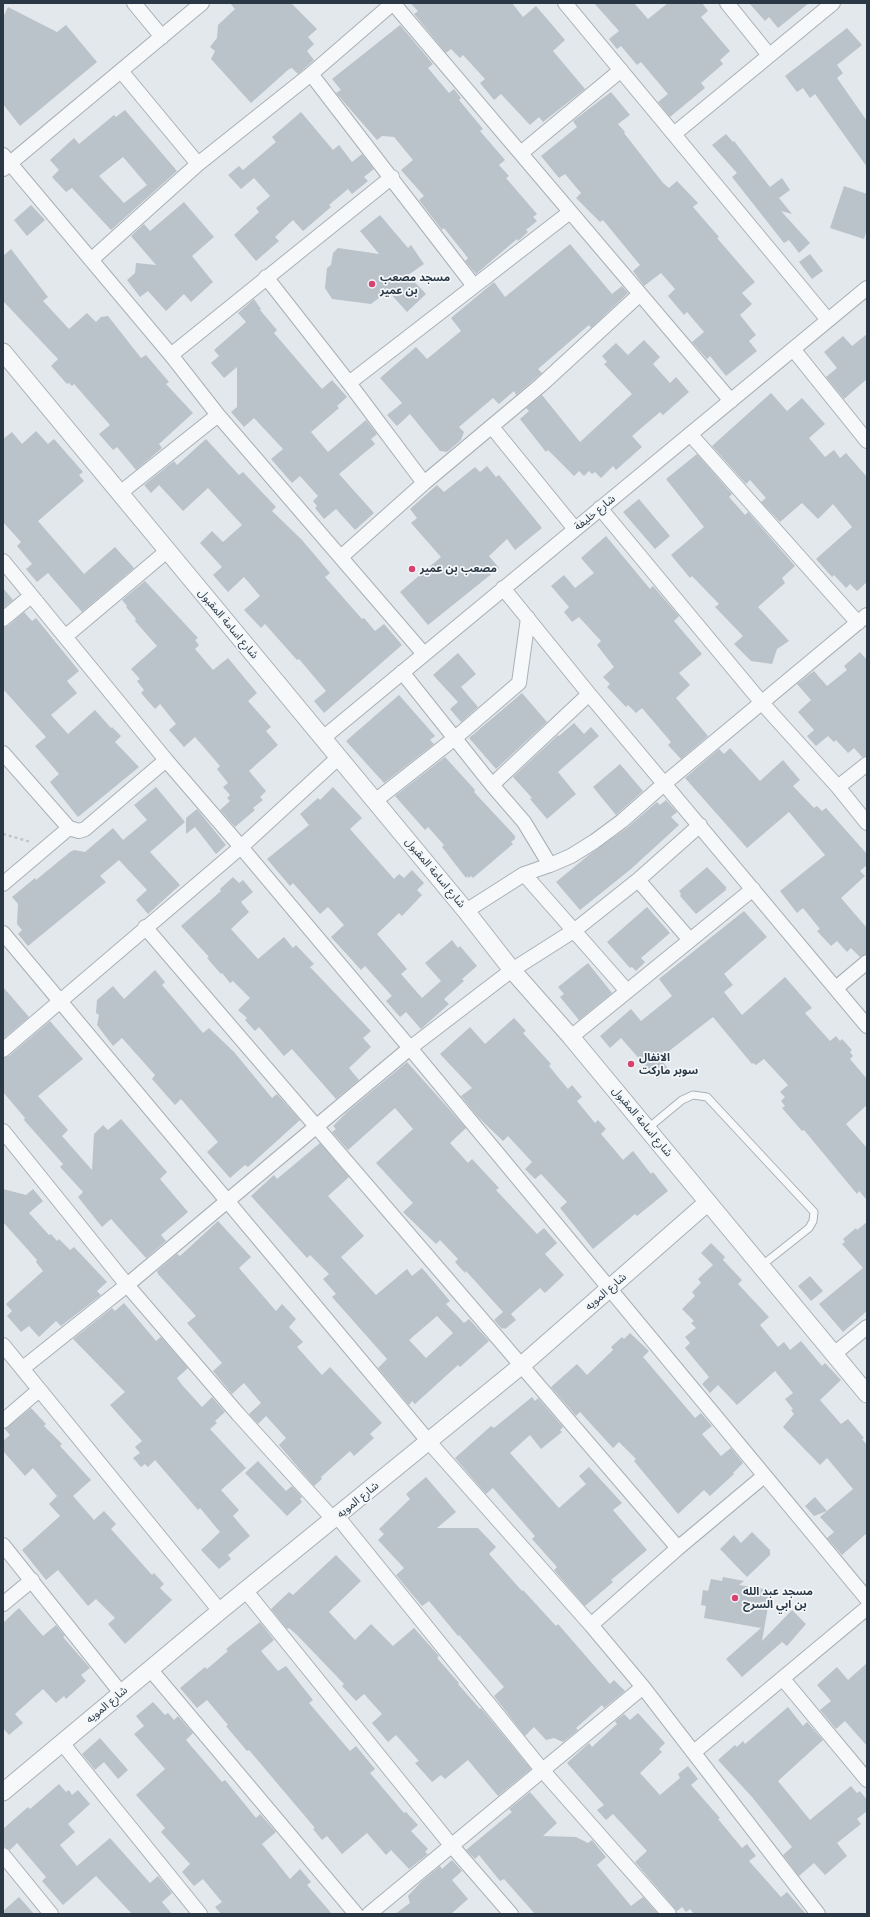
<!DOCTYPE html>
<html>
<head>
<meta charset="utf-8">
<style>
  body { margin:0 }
  #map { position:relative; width:870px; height:1917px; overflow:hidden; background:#e3e8ec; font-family:Helvetica,sans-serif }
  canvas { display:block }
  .frame { position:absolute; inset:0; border:4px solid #2a3845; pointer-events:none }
</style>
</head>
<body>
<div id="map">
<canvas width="870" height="1917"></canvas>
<div class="frame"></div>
</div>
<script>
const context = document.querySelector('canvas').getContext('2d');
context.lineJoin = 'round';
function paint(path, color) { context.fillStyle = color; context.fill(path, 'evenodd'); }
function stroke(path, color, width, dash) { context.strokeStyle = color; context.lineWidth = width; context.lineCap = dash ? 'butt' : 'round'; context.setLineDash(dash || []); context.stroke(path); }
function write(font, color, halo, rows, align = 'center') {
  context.font = font + ' Helvetica,"Noto Sans Arabic",sans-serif'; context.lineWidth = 3.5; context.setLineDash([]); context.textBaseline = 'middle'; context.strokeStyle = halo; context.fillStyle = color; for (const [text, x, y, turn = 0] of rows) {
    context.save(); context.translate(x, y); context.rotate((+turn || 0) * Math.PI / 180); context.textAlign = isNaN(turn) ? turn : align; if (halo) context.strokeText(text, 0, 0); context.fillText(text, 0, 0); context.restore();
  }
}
paint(new Path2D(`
  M230,3H291L317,29L308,37L314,44L307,51L314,60L298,74L292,68L289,69L251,103L211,59L215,51L210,47L217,38L218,25L235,9Z
  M410,3H512L523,17L536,6L565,40L553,51L585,89L543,122L539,117L530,125L501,94L494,100L480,83L485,79L463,55L460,58L451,49L446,53L414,14L418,11Z
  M594,3H634L648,19L668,3H702L708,11L701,17L730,51L720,60L723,64L701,83L705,88L670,117L658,102L668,94L641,62L637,65L621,46L617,49L609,39L619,31Z
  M749,3H809L778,28L769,17L765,21Z
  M8,7L57,32L66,25L97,62L20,126L3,104V17Z
  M400,25L433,64L428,68L449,93L454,89L461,98L459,100L483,129L480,131L505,160L499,165L509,176L506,178L537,214L533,217L537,221L526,230L528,232L518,241L517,239L476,274L465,261L468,258L444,228L442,230L439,226L419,200L424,196L401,170L413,160L394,137L382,136L377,140L336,93L341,90L332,79Z
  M847,28L862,45L837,65L843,73L837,78L867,121V167L815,94L810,98L803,88L797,92L785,76Z
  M611,92L630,115L618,124L625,132L624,133L663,183L669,188L677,181L698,203L693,207L719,237L717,238L755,282L742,293L752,304L740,315L756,335L749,341L757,351L726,376L710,356L707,359L692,342L704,332L687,312L684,315L668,296L675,289L661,273L644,286L633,271L640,265L603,220L600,222L576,198L581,193L565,174L559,178L541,156L577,127L573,121Z
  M125,110L177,171L111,230L72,188L66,192L52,177L59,170L50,160L74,138L79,144L114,115L116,117ZM123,157L147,185L124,203L99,176Z
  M301,112L333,150L339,145L352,162L362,154L374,169L364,177L368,181L352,194L348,189L329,205L331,207L303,231L293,220L275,237L279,241L256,261L234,235L259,212L256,208L270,196L254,178L241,189L228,175L239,166L243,170L276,142L272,137Z
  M726,134L733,142L734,141L770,187L782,178L790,190L779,198L792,214L781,211L810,243L799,253L789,240L784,243L732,177L737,173L712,145Z
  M844,186L867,194V229L864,239L830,228Z
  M184,202L214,237L192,256L213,282L191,302L184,294L166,311L148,291L140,297L127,280L135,273L136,263L156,265L131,236L144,224L150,231Z
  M31,205L45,220L27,236L14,220Z
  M380,215L408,248L411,245L424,264L408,275L426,294L407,312L388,291L371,304L332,299L325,288L327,268L331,265L333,253L338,248L379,254L360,231Z
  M570,244L612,294L622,286L628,293L591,328L589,325L538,369L542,373L516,395L514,391L499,404L493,398L459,427L464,432L461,440L447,452L440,451L410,414L397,426L387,415L402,403L380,378L416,347L427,359L461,331L451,318L494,282L505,297Z
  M11,249L48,297L43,301L69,329L87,313L96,322L101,317L108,316L141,358L146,355L169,382L166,384L193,413L159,444L162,448L136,470L117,447L113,450L99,434L110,425L74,384L72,386L69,383L67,384L51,366L58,359L3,301V256Z
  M810,254L823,271L812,279L799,262Z
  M254,299L261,309L260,310L277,330L274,333L322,389L332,380L347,397L337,406L339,408L311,432L328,452L366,420L377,434L371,439L375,444L339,474L374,513L355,530L336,509L324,519L315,508L317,506L313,501L318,496L300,476L292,483L271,459L283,449L254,418L244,427L231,412L237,407V367L224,378L211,363L219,356L214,350L246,322L238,313Z
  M867,334V379L844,399L826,377L837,368L824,352L843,336L852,346Z
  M644,340L660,357L653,364L670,383L676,377L689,392L663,415L660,412L632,436L642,447L616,470L613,466L601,478L595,472L592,474L589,471L584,476L579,471L574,476L548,450L546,452L520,419L529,411L526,408L542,395L580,442L632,394L604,364L607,362L602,356L616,343L628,355Z
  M771,393L787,411L802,398L825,424L809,438L825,457L834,450L840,458L846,453L867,477V582L857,591L850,584L846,588L834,575L832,577L816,559L852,527L833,504L818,519L802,503L780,522L761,502L766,498L750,480L746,484L712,446Z
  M36,431L48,444L54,439L83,472L79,475L84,481L38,521L84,574L115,547L134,568L82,612L48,573L37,582L26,569L32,564L17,546L21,542L3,522V439L12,432L22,444Z
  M206,439L239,475L243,472L276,507L272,511L302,540L330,573L325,577L362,619L364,618L375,631L384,624L402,645L324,713L314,701L326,691L299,659L297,660L265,624L261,628L244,610L260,596L244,577L228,592L213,575L222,567L200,543L212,531L223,542L242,525L208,488L183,511L159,485L151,493L144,485L174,461L177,465Z
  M697,454L732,494L729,497L745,515L748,512L795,566L782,578L785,583L758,607L789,641L777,649L772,664L751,661L734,644L743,636L715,607L719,604L692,576L690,578L671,555L704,527L666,479Z
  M487,466L496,477L499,475L542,528L515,550L507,539L489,556L499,568L428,625L400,592L441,557L411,523L417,518L410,509L437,485L444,492L475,467L480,472Z
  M639,499L670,536L655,549L623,512Z
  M606,536L650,589L653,586L679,616L674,621L702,654L679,673L690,685L676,698L708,736L681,759L668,745L671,742L642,708L636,713L628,705L626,707L607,687L610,684L603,677L614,667L597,645L601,641L579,617L572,622L564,612L569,607L551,586L564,575L575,588L594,573L581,558Z
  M145,581L198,638L195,640L199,645L195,649L213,670L228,658L257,693L248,701L271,727L266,731L278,745L249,771L266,791L260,797L263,800L253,808L255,810L235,827L220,810L230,801L227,798L230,795L223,787L228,783L217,769L220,766L195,737L184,747L169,730L176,724L160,704L155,709L141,693L144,690L137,681L140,679L131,669L157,646L135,621L136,619L126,607L127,606L122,600Z
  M3,588L13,600L3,608Z
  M24,612L32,621L36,618L79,671L67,681L77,693L51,715L68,734L95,710L111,728L112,727L121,736L115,742L139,767L78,817L50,782L59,774L35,746L46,737L3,689V627L8,626Z
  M860,652L867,660V756L862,757L854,748L848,753L836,740L834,742L828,736L816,746L807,736L814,730L798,712L811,700L797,684L814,671L827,686L847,670L844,666Z
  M458,653L476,674L461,687L478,707L461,722L450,709L458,702L433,675Z
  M522,693L547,722L496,769L469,738Z
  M399,695L435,736L430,740L434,744L384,783L346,741Z
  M574,723L584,734L591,727L599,736L558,772L576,794L547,819L530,799L532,798L513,777L558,735L559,736Z
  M730,748L760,781L783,760L800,780L793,786L814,808L817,806L822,811L826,808L867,854V865L860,871L865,876L841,898L867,928V954L860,957L851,948L847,952L837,941L831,946L817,931L820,929L803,908L797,913L780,891L825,855L789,812L747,848L685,778L719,749L724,754Z
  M445,757L475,790L474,792L515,836V839L511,842L513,844L473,878L471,876L469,878L467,876L466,878L442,847L444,845L428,827L425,830L395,796Z
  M620,764L643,791L616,815L593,787Z
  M156,787L185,822L150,852L180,885L148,914L136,900L147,890L119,860L100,876L106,882L28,946L18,934L22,930L17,924L18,904L12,897L35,878L36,880L70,852L74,850L85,852L113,828L123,840L147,820L134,805Z
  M333,787L362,818L350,829L394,879L399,874L404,878L412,870L424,883L417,890L422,895L402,916L399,913L377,934L407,969L401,974L422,998L441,981L425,963L452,940L458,948L460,946L477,966L462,979L464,981L444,999L449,1004L421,1029L406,1012L400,1017L386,1001L392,996L365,966L361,970L331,937L344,925L328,907L320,914L293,883L290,886L267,859L309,825L300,814L318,798L320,800Z
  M666,800L677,812L671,817L679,825L631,869L580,910L556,882L590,854L627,828L657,802L660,805Z
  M197,809L226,845L216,854L195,827L186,834V818Z
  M707,867L726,887V890L696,914L680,896L681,894L679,891Z
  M233,877L239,883L243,880L253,892L241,902L249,912L231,929L258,959L284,937L293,948L296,945L314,964L310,967L371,1031L363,1038L371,1047L349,1068L359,1080L336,1099L292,1049L284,1056L259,1027L255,1031L245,1020L247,1018L238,1010L250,998L233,981L230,983L222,973L221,974L207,958L209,957L181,926L221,891L220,889Z
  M647,907L670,933L641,958L645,962L636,971L632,967L630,968L607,942Z
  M744,911L767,937L724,974L733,985L724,992L742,1015L785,977L812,1008L805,1013L830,1041L836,1036L840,1041L842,1039L852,1050L850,1052L853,1056L850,1059L867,1079V1105L846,1124L867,1148V1200L859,1191L857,1194L804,1130L802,1131L782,1108L785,1106L781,1101L785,1097L780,1092L788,1085L764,1059L756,1065L753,1063L752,1064L713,1017L660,1058L669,1070L657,1079L621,1038L610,1048L600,1036L631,1009L641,1021L672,996L659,979Z
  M588,963L612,993L579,1020L560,997L564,994L558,987Z
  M155,970L165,982L162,985L203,1033L209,1028L234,1052L272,1098L277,1094L300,1120L248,1167L245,1165L230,1178L207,1152L218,1142L181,1099L175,1105L152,1079L155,1075L122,1038L113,1046L97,1025L99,1015L96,1013L97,1000L113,986L124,999Z
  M3,987L29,1017L3,1039Z
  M514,1018L526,1031L523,1033L551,1064L549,1066L558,1077L568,1089L572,1085L582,1097L577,1101L595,1123L598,1120L606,1129L601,1134L623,1160L633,1151L651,1174L653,1172L668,1191L637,1216L635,1214L593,1249L560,1208L567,1202L541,1174L535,1179L525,1169L532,1162L508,1136L503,1141L478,1117L461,1096L472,1088L440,1054L470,1027L485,1044Z
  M50,1021L83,1059L38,1096L68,1130L62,1136L92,1170L94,1134L103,1125L108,1130L121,1119L167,1172L160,1179L188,1212L161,1235L166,1241L146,1258L111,1219L102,1227L78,1197L83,1192L60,1167L63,1164L24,1120L25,1118L3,1092V1058L9,1056Z
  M407,1062L466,1128L450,1143L468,1163L472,1159L499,1188L496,1190L537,1234L544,1228L557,1243L545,1254L564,1275L545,1293L540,1288L511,1314L516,1320L505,1329L504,1328L502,1329L494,1320L503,1312L466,1271L465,1273L455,1262L458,1259L440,1240L436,1244L403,1212L413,1203L376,1163L413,1129L395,1108L348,1150L332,1132L336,1129L333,1126L347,1112Z
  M320,1143L349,1177L328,1196L364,1236L341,1257L376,1295L407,1269L412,1276L422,1268L450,1301L446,1304L464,1323L469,1319L489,1341L460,1367L458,1365L415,1404L412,1401L409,1405L378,1368L387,1359L332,1297L336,1294L323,1279L329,1274L310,1255L307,1258L251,1196L274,1175L277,1179ZM437,1316L453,1333L426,1358L409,1340Z
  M3,1189L26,1195L33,1189L43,1201L29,1213L49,1235L51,1234L57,1241L59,1239L70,1250L74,1247L107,1282L97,1291L101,1295L61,1326L56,1321L39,1337L29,1326L21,1332L7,1316L12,1311L6,1304L43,1271L36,1262L37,1260L3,1222Z
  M218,1221L251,1257L239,1268L276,1311L282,1304L296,1319L289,1327L303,1342L297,1347L322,1375L330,1367L382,1423L370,1434L374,1438L354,1456L350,1451L321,1477L322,1479L314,1486L279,1445L286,1438L266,1416L258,1424L249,1414L261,1403L244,1383L232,1394L213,1371L222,1363L187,1323L196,1316L158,1274L157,1271L177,1254L180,1256Z
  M867,1222V1311L843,1332L819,1304L863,1268L842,1244L845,1242L843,1239L856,1228L857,1230Z
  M711,1243L725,1257L723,1260L742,1280L738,1284L769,1317L760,1325L778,1347L784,1342L790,1350L801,1341L822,1366L825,1363L841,1380L820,1400L841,1424L848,1419L864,1438L862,1439L867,1445V1533L842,1555L827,1538L834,1532L820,1517L827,1511L814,1516L805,1506L815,1497L827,1511L853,1489L827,1458L820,1465L783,1427L794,1414L791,1410L793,1409L785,1399L793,1393L775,1371L737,1405L718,1385L710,1393L702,1384L709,1377L685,1348L690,1343L685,1337L696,1328L691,1323L694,1321L682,1309L695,1296L692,1292L701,1283L698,1279L713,1265L701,1253Z
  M810,1276L823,1291L811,1301L798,1286Z
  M124,1303L156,1341L161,1337L188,1368L177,1378L182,1385L202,1407L212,1397L225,1412L215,1421L217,1423L210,1429L246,1468L221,1490L239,1510L233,1516L250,1536L228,1555L231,1559L219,1569L201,1550L220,1532L200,1508L198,1510L155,1460L148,1467L145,1464L141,1467L133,1458L140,1453L135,1447L142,1441L110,1405L125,1392L73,1339L112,1308L115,1311Z
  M630,1333L649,1351L643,1357L695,1418L701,1413L712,1426L702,1434L721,1456L731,1448L743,1463L733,1473L734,1474L710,1496L704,1490L678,1514L634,1461L636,1459L619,1442L613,1448L580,1412L576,1416L551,1387L577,1364L587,1375L613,1350L611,1347L622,1337L624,1339Z
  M532,1397L535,1401L538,1398L563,1427L560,1430L562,1432L541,1449L530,1435L510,1453L559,1508L586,1484L579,1476L589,1467L622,1503L613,1510L647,1550L611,1580L613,1582L585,1606L554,1570L557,1567L532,1539L535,1536L493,1488L486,1494L455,1458L491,1426L494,1428Z
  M31,1408L46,1424L44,1426L62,1444L60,1446L91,1480L73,1496L94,1520L104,1511L116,1524L111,1529L152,1575L154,1573L164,1584L160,1588L172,1600L125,1644L108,1624L115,1618L96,1599L88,1606L58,1570L46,1580L22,1550L60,1516L49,1504L57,1496L33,1468L25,1476L3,1451V1441L10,1435L5,1429Z
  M258,1461L286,1491L292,1486L302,1497L300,1499L302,1502L287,1516L245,1473Z
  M426,1477L456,1512L437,1528H478L496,1547L489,1554L522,1591L523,1590L556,1626L558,1624L610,1684L614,1680L625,1691L604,1708L602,1705L576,1728L578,1730L563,1742L554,1738L546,1740L534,1727L525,1736L494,1696L504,1687L459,1635L458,1636L429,1601L422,1606L396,1575L404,1568L378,1540L384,1534L379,1529L410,1499L406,1494Z
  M752,1532L770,1550V1555L747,1577L720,1549L734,1535L741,1543Z
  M336,1555L361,1581L329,1612L355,1640L371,1624L393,1646L414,1628L439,1656L437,1658L459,1683L458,1684L480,1709L481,1708L531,1769L498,1796L468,1760L445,1779L441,1775L432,1782L415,1763L419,1761L396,1735L388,1742L372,1723L382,1714L364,1694L356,1701L342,1686L344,1684L297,1635L289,1628L287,1629L271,1609L289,1592L293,1595Z
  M723,1577L744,1581L739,1585L771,1590L762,1641L792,1610L806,1624L787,1646L782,1642L742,1677L726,1659L761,1628L704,1618L706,1606L701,1605L703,1590L708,1591L711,1579L722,1581Z
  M19,1608L43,1636L56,1625L65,1636L63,1637L90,1668L81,1675L86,1681L66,1699L64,1696L56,1703L43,1689L15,1714L23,1723L9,1735L3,1728V1623Z
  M260,1622L274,1640L261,1651L278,1671L286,1666L313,1700L309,1703L350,1751L356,1746L375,1769L370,1773L404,1813L406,1812L418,1825L411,1831L428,1849L425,1852L428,1854L409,1869L391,1850L386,1855L367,1833L342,1854L327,1836L322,1840L313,1829L315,1828L249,1750L247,1751L226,1726L228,1725L207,1700L197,1708L180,1688L205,1667L207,1669L228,1651L226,1649Z
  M867,1663V1746L845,1721L836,1729L820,1710L831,1701L817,1685L837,1667L848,1680Z
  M153,1702L165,1715L168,1713L174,1720L178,1716L193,1733L186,1740L222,1782L225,1780L256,1818L260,1814L276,1832L262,1844L290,1879L300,1869L311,1882L307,1885L332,1914H221L215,1907L222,1902L203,1879L194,1886L182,1872L190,1864L161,1832L165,1828L136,1795L165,1769L134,1734L144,1726L136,1716Z
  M788,1707L803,1726L807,1722L823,1740L778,1781L810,1820L851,1786L857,1793L860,1791L867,1800V1811L857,1819L861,1824L837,1843L847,1856L825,1875L814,1863L799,1876L783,1855L792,1847L752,1797L718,1760L735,1745L737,1747L743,1741L745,1744Z
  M638,1713L665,1743L659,1749L662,1752L640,1773L660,1795L680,1778L678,1774L688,1766L698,1779L691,1785L720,1818L718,1819L742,1848L747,1844L756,1856L749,1861L781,1897L787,1892L806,1914H694L690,1909L686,1912L682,1907L677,1911L635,1862L647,1851L613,1814L606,1820L597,1810L604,1805L567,1763L589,1743L592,1747L617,1724L615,1721L624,1714L630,1720Z
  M100,1738L128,1770L118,1779L104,1762L95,1770L82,1754Z
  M59,1784L66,1792L69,1790L72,1795L78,1790L90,1804L68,1824L75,1832L60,1845L77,1866L110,1838L150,1883L158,1876L172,1893L162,1902L172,1914H132L96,1876L63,1905L42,1881L46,1877L17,1843L10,1850L5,1847L3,1844V1829L28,1807L30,1809Z
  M530,1792L557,1823L543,1836L576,1837L588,1843L592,1840L606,1857L597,1865L631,1906L643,1897L658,1914H535L504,1879L500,1881L479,1855L475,1859L466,1850L512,1812L509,1809Z
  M452,1860L462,1871L452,1880L468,1899L451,1914H395L410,1903L408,1896L421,1882L440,1866L442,1869Z
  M19,1897L34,1914H3V1911Z`), '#bac2ca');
const service = new Path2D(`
  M647,1129L682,1100L693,1095L707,1097L814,1212L813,1221L809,1228L761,1266`);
const minor = new Path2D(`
  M134,3L162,37
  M393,3L731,401
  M565,3L828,320
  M727,3L769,55
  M121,71L198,164
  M311,74L474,286
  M674,134L833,3
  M521,153L621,70
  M3,155L171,355L218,415L424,654
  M3,169L202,3
  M91,260L198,164L311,74L393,3
  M266,277L349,383L424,483
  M793,349L867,441
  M171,355L392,177
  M349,383L570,212
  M492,427L575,529
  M690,434L858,623
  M120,493L218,415
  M600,508L762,703L838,787L867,823
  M341,557L424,483L541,385L640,294
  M3,561L166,760L241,847L410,1048L867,1599
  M503,588L589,694L867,1026
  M3,619L31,596
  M66,636L167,551
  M402,672L492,785
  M323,738L867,288
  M3,753L69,828L79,831L85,829L166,760
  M838,787L867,764
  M375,801L455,738L519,683L528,618
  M550,865L571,856L595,841L622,821L665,783L867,615
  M524,874L627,991
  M638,880L690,940
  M3,884L69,828
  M466,911L524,874L550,865L524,822L492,785L589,694
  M145,927L678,1548
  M3,933L429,1442L591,1625L643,1687L818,1914
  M836,988L867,962
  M571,1037L753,889
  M3,1050L241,847L339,757
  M3,1131L127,1285L238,1414L334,1520
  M3,1345L220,1611
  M834,1354L867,1327
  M23,1368L127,1285L410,1048L512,970L575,930L638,880L700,825
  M3,1421L39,1390
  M337,1516L543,1771L669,1914
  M3,1545L121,1693
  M245,1590L451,1845L511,1914
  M3,1604L32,1580
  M591,1625L678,1548L764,1476
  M150,1669L356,1914
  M783,1679L867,1780
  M62,1743L200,1914
  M694,1752L867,1608
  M3,1855L51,1914
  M369,1914L643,1687`);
const tertiary = new Path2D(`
  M3,352L466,911L512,970L571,1037L867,1394
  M3,1792L220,1611L522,1365L708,1202`);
stroke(service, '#a8b0b7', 9);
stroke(minor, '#a8b0b7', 16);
stroke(tertiary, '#a8b0b7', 19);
stroke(new Path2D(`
  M3,834L31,842`), '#c1c6cb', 2.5, [3, 3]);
stroke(service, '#f6f8fa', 7);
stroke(minor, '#f6f8fa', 14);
stroke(tertiary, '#f6f8fa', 17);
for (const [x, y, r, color] of [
  [372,284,4,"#d64371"],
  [412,569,4,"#d64371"],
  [631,1064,4,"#d64371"],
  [735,1598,4,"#d64371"]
]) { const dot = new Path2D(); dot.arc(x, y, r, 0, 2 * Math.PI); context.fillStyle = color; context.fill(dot); stroke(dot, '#f3f7f9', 1.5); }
write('bold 11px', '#2a3845', '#f3f7f9', [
  ["مسجد مصعب",380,278],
  ["بن عمير",380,291],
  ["مصعب بن عمير",420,569],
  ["الانفال",639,1058],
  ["سوبر ماركت",639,1071],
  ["مسجد عبد الله",743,1592],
  ["بن ابي السرح",743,1605]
], 'left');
write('11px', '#2a3845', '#f3f7f9', [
  ["شارع خليفة",595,513,-39],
  ["شارع اسامة المقبول",228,624,50],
  ["شارع اسامة المقبول",435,873,50],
  ["شارع اسامة المقبول",642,1122,50],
  ["شارع المويه",606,1292,-41],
  ["شارع المويه",358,1500,-39],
  ["شارع المويه",107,1705,-40]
]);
</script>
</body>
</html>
